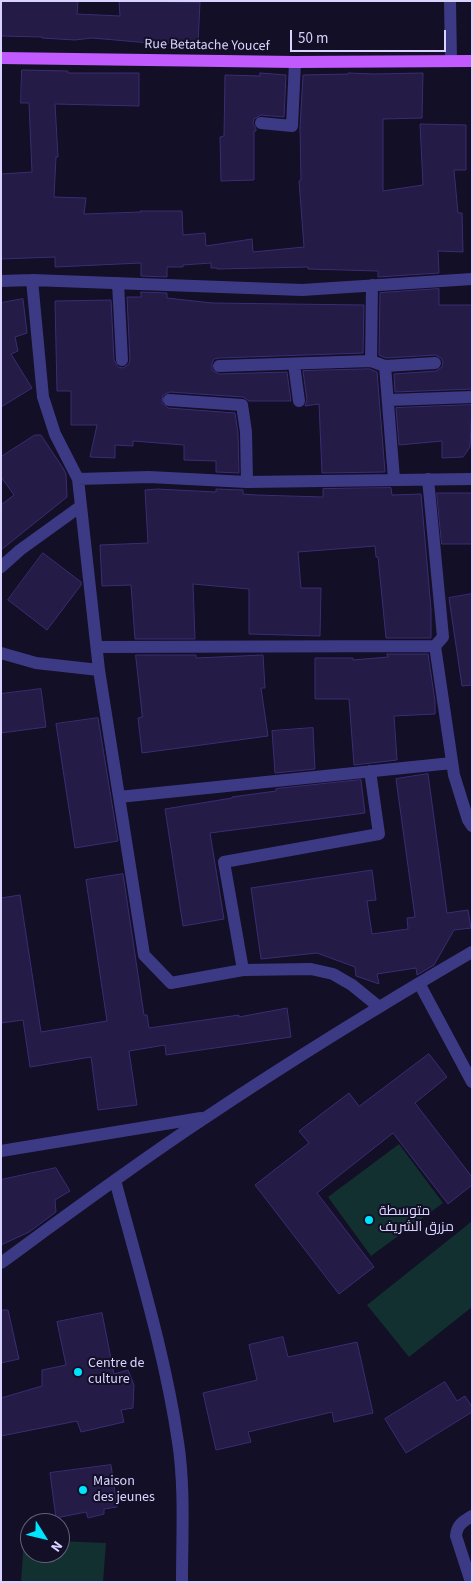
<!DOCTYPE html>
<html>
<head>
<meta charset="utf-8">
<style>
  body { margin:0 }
  #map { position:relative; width:473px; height:1583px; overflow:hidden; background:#130f26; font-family:"Source Sans 3",sans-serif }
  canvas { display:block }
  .frame { position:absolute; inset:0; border:2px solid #d9d4ff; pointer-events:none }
  .north { position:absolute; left:20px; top:1513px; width:50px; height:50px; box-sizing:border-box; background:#130f26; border:1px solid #625e7d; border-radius:50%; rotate:126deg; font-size:14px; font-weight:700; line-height:20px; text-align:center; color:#d9d4ff }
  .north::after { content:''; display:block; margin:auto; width:18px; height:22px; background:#00e5ff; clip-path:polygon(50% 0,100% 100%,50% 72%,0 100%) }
  .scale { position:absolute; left:290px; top:30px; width:156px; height:22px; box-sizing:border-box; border:2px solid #d9d4ff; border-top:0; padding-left:6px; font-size:15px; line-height:18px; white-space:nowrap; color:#d9d4ff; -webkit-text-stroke:4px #130f26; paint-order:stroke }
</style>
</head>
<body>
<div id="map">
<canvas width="473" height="1583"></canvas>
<div class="frame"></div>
<div class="north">N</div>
<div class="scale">50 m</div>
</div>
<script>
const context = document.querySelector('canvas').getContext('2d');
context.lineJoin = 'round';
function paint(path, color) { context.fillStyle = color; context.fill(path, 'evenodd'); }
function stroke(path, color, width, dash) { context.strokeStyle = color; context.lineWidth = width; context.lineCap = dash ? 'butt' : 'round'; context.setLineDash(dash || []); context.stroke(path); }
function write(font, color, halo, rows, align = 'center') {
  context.font = font + ' "Source Sans 3",Cairo,sans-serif'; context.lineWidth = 4; context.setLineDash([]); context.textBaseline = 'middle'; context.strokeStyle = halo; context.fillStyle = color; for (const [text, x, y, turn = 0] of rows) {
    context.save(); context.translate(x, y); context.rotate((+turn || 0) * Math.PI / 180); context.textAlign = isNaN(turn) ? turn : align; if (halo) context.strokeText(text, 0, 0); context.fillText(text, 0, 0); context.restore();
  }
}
paint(new Path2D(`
  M399,1144L443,1203L371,1256L328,1197Z
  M471,1222L472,1223V1307L409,1357L367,1305Z
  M24,1539H30V1553H60V1541L106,1543L103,1582H21Z`), '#12302f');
const building = new Path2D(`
  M1,1H78L77,14L120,16L119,1L200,2L198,43H150L92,38L75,40L42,38V37L1,36Z
  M22,70L68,71V73H139V106L55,104L58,157H56L54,197L86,198L84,214L141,212L140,211H182L183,235L205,233L206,246L252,239L253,252L304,247L299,181L301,180L300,128L303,75L348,74V73L374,74L423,73L422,118L383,119V191L423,185L420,124L466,125V170H454L458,213H462L463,252L438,251L439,273L378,277V271L308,269V267L217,269V268H211V263L183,265V267H167V277L141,276V263L55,267V257L1,259V174L32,172L29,103H21Z
  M260,73L286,75L284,117L261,115L254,119L253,123L256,129V131H254V180L221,181L220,137L224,136L225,75L260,76Z
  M439,289V305H472V389L395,392L394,374L436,371L442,367L443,362L441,358L435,355L386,358L379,355L380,293Z
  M141,292L167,293V298L212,303L364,305L363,353L219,358L214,359L212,363V370L219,374L287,372L291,401H249L243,397L170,392L163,395L162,403L168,408L235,413L238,433L239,473L216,472V461L184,460V445L133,441V446L115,445V458L90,457L97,425H71V391H57L55,301L111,300L114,360L118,367L123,368L129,364L130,360L127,297H141Z
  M23,299L27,333L15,337L18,351L11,354L32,388L1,407V303Z
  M370,369L377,372L385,472L322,473L319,404L305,406L307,400L303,371Z
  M472,405L470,447L463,457L442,458V441L399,445L396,408Z
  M35,435H41L63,468L66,474L67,497L1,550V505L14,495L1,477V457Z
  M391,488L392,495L421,494L431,609V638H386L378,557H376L375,546L298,552L301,588H321L320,636L249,634V589L193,584L195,639H135L131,585L102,586L100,545L148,543L145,490L157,489L216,492V489L243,490V494L256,495L323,497V489Z
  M437,493H472V544H442Z
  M43,553L81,582V585L47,630L8,600Z
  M472,594V685L462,686L449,598Z
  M387,654H428L435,701V714L394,716L397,760L354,765L349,699H315V658H353V660L388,657Z
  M136,655H196V658L263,655L265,688H261L268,736L142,753L138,718L142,717Z
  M41,689L46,727L1,733V694Z
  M98,718L118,841L75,848L56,724Z
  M313,728L315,769L275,773L272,731Z
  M428,774L447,913L468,910L471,928L454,930L434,965L417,975L416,968L377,974L379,984L356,976L355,967L317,953L261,959L251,888L372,870L376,900L367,901L372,934L408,929L407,918L415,917L396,779Z
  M361,780L365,813L210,833L224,919L183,926L165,809L232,798V797L276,791V789Z
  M123,874L144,1015H147L149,1028L239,1015V1017L287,1008L291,1037L166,1055L165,1045L129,1051L137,1105L98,1110L91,1057L30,1067L23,1020L1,1023V898L20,895L41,1032L107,1021L86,880Z
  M429,1054L447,1077L415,1103L472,1177V1185L448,1204L393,1133L317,1193L374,1267L339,1294L255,1185L309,1143L299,1131L349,1093L359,1106Z
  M56,1168L70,1191L55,1200L56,1212L29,1232L1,1245V1180Z
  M1,1310H8L19,1359L1,1363Z
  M102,1313L114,1374L128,1370L134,1385L133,1408L121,1410L124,1422L81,1432L77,1421L1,1436V1398L42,1386V1370L66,1365L57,1322Z
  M283,1337L288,1357L357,1342L373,1413L334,1422L332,1412L248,1432L251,1442L216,1450L203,1393L257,1380L249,1345Z
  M445,1382L457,1401L465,1396L472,1407V1412L406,1453L385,1419Z
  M111,1465L117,1507L104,1509V1514L88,1518L86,1512L56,1518L50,1473Z`);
paint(building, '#241b47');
stroke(building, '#3b2d73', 1);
stroke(new Path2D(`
  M450,1L451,61
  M261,123L292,126L295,62
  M32,280L43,397L55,434L78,479L99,670L144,955L171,983L243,970L311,969L333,974L352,985L379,1007
  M1,281L32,280L302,290L472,279
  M118,283L122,360
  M371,361L385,366L394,479
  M294,364L299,401
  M219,366L371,361L372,285
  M385,366L435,363
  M169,400L242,405L246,432L247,482
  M389,400L472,397
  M78,479L149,477L247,482L472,479
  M428,479L443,637L435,646
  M1,567L20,550L81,506
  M97,647L435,646L454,775L468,820L472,826
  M1,653L36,663L99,670
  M119,797L452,763
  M243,970L224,862L379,834L370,771
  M419,983L472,1082
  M1,1151L201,1118
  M115,1180C138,1267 165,1353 178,1442C185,1487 182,1536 182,1582
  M1,1263C68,1214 135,1164 205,1118C292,1060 381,1005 472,952
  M471,1582L456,1536C457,1525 462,1522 472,1516`), '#3d3a85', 12);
stroke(new Path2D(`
  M1,58L295,62L472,61`), '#c25bff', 12);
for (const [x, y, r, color] of [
  [369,1220,5,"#00e5ff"],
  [78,1372,5,"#00e5ff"],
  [83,1490,5,"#00e5ff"]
]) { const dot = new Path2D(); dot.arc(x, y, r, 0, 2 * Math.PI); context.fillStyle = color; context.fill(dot); stroke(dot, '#130f26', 2); }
write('14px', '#d9d4ff', '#130f26', [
  ["Rue Betatache Youcef",207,46,1]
]);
write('14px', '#d9d4ff', '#130f26', [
  ["متوسطة",379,1212],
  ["مزرق الشريف",379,1228],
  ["Centre de",88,1364],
  ["culture",88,1380],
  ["Maison",93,1482],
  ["des jeunes",93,1498]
], 'left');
</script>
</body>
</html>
